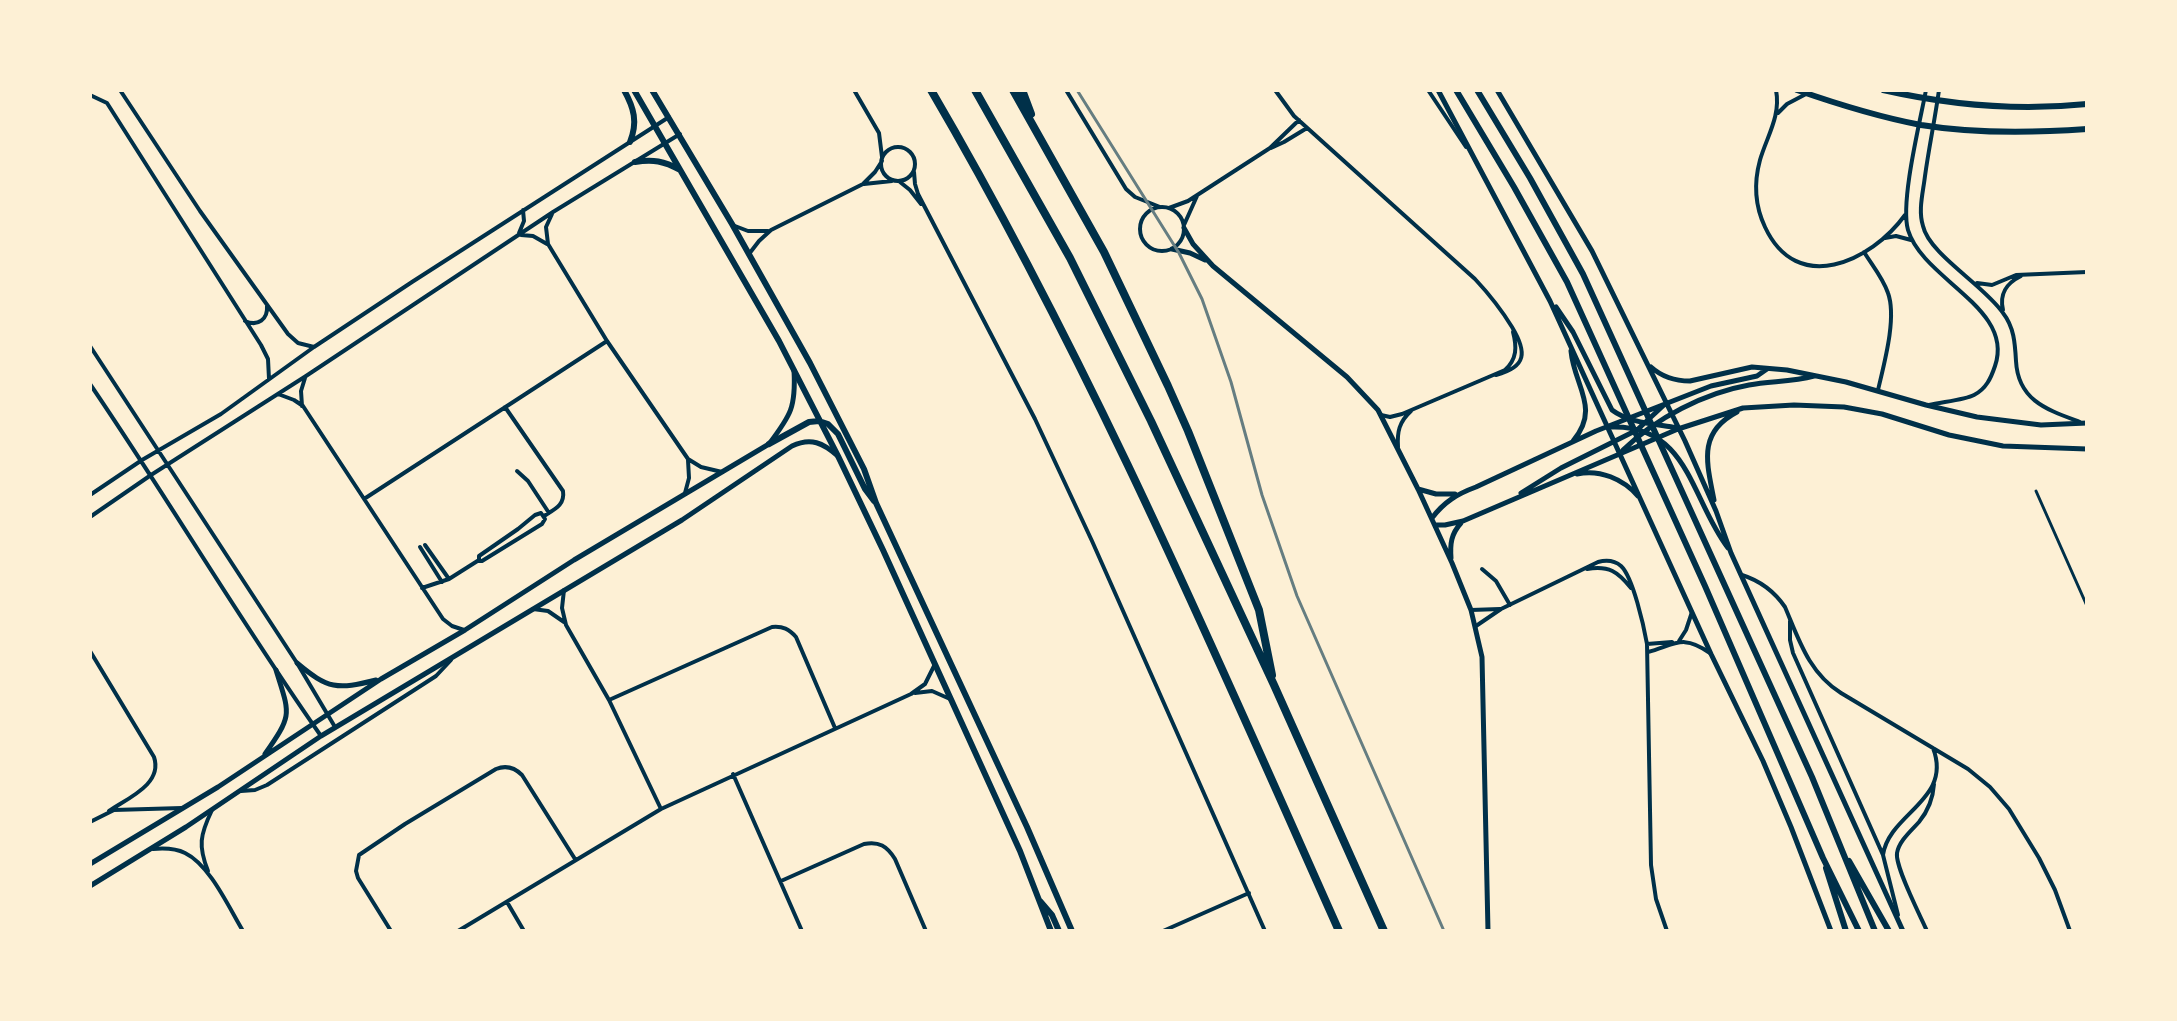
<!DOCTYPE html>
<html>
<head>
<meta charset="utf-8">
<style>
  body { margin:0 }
  #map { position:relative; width:2177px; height:1021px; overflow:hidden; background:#fdf0d5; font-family:"Work Sans",sans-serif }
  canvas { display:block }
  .frame { position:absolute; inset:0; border:92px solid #fdf0d5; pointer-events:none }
</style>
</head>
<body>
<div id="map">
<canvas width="2177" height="1021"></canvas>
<div class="frame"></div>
</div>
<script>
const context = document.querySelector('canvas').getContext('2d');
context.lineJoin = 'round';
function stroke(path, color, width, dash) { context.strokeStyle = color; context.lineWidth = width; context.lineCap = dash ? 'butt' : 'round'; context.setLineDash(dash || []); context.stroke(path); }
stroke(new Path2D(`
  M2036,491L2087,606`), '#003049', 3);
stroke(new Path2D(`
  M120,90L200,211L288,334L298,343L314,347
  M854,90L879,133L882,157
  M1066,90L1126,189L1135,197L1160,207
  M1275,90L1294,116L1475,279C1489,294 1501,309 1512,327C1527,352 1527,367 1496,375
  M1428,90L1466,147
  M1776,90C1781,116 1767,136 1760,160C1754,182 1755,206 1765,227C1797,296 1871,262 1905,215
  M1926,90C1920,122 1900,202 1908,230C1923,280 2015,308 1995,366C1991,378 1986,389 1974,395C1965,400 1941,402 1929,405
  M1939,90C1935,119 1929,147 1925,176C1923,193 1918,210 1923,226C1929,254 1985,286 2003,313C2014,327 2015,343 2016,361C2018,401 2048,410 2080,422
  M90,95L107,103L261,345L268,359L269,379
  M1778,113L1787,104L1806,94
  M881 164a17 17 0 1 1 34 0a17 17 0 1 1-34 0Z
  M1271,148L1284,142L1307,128
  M914,172L915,184L918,194L1035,419L1092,541L1265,931
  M900,182L910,190L921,204
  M864,184L892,181
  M1140 229a22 22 0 1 1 44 0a22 22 0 1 1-44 0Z
  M1169,208L1188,201L1270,148L1299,120
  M552,214L546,227L548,244L607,341L688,459L701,467L722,472
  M1184,225L1197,196
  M735,226L748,231H768
  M519,233L524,221L523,210
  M521,235L533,236L547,244
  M1885,238L1896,236L1911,240
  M1864,252C1872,265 1883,278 1888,293C1897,318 1884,364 1878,390
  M749,254L759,241L771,230L863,184L875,172L882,161
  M1977,283L1992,285L2016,275L2087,272
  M2003,310C1999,293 2007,283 2021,276
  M245,321C258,327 268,319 267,306
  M90,346L297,663L335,727
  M90,384C169,500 240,621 321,736
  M278,394L294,400L303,406L443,619L452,626L464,630
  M302,406L301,391L305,378
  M505,407L563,491C565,505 555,509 544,516
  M1381,415L1390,417L1402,414L1505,370C1517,359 1517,347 1513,332
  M1398,447C1397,432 1399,422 1411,411
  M517,471L528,481L549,513
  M685,493L689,478L688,460
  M90,495L142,460L221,414L314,347L412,282L669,117
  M364,499L607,341
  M541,513L545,519L542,524L482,561H479V556L518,529L535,515Z
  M90,517L151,475L306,376L553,212L680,134
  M425,545L449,579
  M420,547L442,582
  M1482,569L1496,581L1510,605
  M1587,569C1609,565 1618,572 1631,588
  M1742,575C1761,581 1774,591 1785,607C1799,640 1809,673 1841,693L1968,769L1990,787L2009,809L2039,858L2055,890L2070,931
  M422,588L449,579L479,560
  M564,590L562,608L566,625L609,700L661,809
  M533,609L548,611L564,622
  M1471,610L1500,609
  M1790,621V640L1793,653L1883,855
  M1476,626L1501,609L1598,562C1606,560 1614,560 1621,566C1633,577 1644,627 1647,644L1651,865L1656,899L1667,931
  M1679,641L1686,630L1692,612
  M1647,644L1672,642
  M90,651L154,757C163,784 128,798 109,811
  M1648,652C1676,644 1683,634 1710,653
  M915,693L932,691L950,699
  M609,700L772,627C783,626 789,629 796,637L835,728
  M733,774L802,931
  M241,791L255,790L267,785L436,676L451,660
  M90,822L114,810L182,808
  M153,849C164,848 175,848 185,853C210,865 229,908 243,931
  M208,871C198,846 200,835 212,810
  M781,881L864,844C879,841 887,846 895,859L926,931
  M507,902L524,931
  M1898,915L1883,855C1889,813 1953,800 1933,748
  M391,931L358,878L356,871L359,855L405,824L496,769C506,765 514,767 522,775L575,859
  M458,931L661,809L911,694L925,684L935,664
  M1163,931L1249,893
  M1927,931C1920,915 1895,867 1897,853C1899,841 1911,831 1919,822C1928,811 1933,799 1934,784`), '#003049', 4);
stroke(new Path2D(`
  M1438,90L1550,301L1711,654L1763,761L1791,827L1831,931
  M1497,90L1592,251L1685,441L1716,511L1731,553L1903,931
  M1184,228L1193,244L1213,266L1347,377L1378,410L1418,489L1452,563L1471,610L1482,657L1488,931
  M1172,249L1190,253L1205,260
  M1556,307L1573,332L1612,410C1629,423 1656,424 1677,428
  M1571,351C1574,386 1601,408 1573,441
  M1651,367C1662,377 1674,381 1690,381L1752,367L1787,370L1846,382L1926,405L1977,417L2041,425L2087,423
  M1612,427C1689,425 1691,500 1728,548
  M1623,450C1656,418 1704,393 1749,385C1771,381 1792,382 1814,376
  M1577,474C1600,469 1623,479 1638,496
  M1418,489L1436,494H1455
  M1521,493L1561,468L1637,430L1665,404
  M1714,500C1707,463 1697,433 1737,412
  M1432,518C1444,502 1457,494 1476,487L1596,431L1711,386L1757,376L1767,369
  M1435,525H1445L1463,521L1678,429L1743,408L1794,405L1844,407L1882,414L1949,435L2003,446L2087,449
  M1451,558C1450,544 1451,534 1461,523
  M297,663C328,689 337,690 376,680
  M265,754C293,714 290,715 276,670
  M90,864L218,787L381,679L465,630L574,560L769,444C791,415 796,407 794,370
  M90,886L186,827L321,736L682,520L792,446C811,437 823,443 838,456`), '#003049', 5);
stroke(new Path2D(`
  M624,90C634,108 638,122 630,142
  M634,90L779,341L838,456L883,550L1020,851L1051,931
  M652,90L732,224L810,363L864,469L876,503L1027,827L1072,931
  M1456,90L1514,187L1567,282L1705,586L1823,858L1859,931
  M1477,90L1530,178L1583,274L1812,777L1875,931
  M635,162C653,159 664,161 680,170
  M769,444L809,422L819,421L828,424L838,434L865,489L874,501
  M1849,861L1889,931
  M1826,868L1846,931
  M1040,901L1052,915L1059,931`), '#003049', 6);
stroke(new Path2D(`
  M1797,90C1837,104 1879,117 1921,125C1976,134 2032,133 2087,129
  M1883,90C1949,105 2019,111 2087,104`), '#003049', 6);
stroke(new Path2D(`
  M931,90C1089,360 1212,646 1339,931
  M975,90L1070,258L1151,421L1274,685L1384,931
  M1013,90L1104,252L1168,386L1188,431L1259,610L1272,675
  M1022,90L1031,114`), '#003049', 8);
stroke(new Path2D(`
  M1077,90L1179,253L1202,299L1231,382L1262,495L1297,596L1444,931`), '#657d81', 3);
</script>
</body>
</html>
